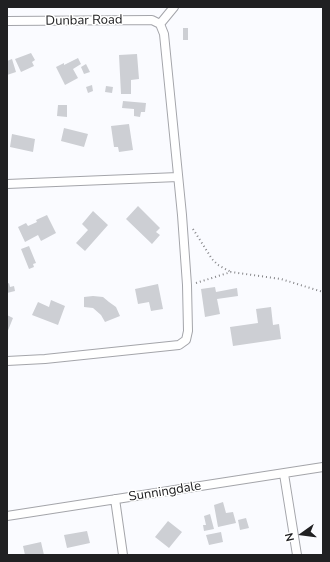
<!DOCTYPE html>
<html>
<head>
<meta charset="utf-8">
<style>
  body { margin:0 }
  #map { position:relative; width:330px; height:562px; overflow:hidden; background:#fafbff; font-family:"Nunito Sans",sans-serif }
  canvas { display:block }
  .frame { position:absolute; inset:0; border:8px solid #202022; pointer-events:none }
  .north { position:absolute; left:282px; top:514px; width:40px; height:40px; -webkit-text-stroke:3px #fff; paint-order:stroke; rotate:256deg; font-size:11px; font-weight:700; line-height:16px; text-align:center; color:#202022 }
  .north::after { content:''; display:block; margin:auto; width:14px; height:18px; background:#202022; clip-path:polygon(50% 0,100% 100%,50% 72%,0 100%) }
</style>
</head>
<body>
<div id="map">
<canvas width="330" height="562"></canvas>
<div class="frame"></div>
<div class="north">N</div>
</div>
<script>
const context = document.querySelector('canvas').getContext('2d');
context.lineJoin = 'round';
function paint(path, color) { context.fillStyle = color; context.fill(path, 'evenodd'); }
function stroke(path, color, width, dash) { context.strokeStyle = color; context.lineWidth = width; context.lineCap = dash ? 'butt' : 'round'; context.setLineDash(dash || []); context.stroke(path); }
function write(font, color, halo, rows, align = 'center') {
  context.font = font + ' "Nunito Sans",sans-serif'; context.lineWidth = 3; context.setLineDash([]); context.textBaseline = 'middle'; context.strokeStyle = halo; context.fillStyle = color; for (const [text, x, y, turn = 0] of rows) {
    context.save(); context.translate(x, y); context.rotate((+turn || 0) * Math.PI / 180); context.textAlign = isNaN(turn) ? turn : align; if (halo) context.strokeText(text, 0, 0); context.fillText(text, 0, 0); context.restore();
  }
}
paint(new Path2D(`
  M183,28H188V40H183Z
  M31,53L35,60L32,62L34,66L21,72L15,59Z
  M137,54L139,79L131,80V94H121L119,55Z
  M78,58L81,64L73,69L78,78L65,85L56,67L64,63V65Z
  M12,59L16,72L7,75V61Z
  M86,64L90,72L84,74L81,67Z
  M92,85L93,91L88,93L86,87Z
  M106,86L113,87L112,93L105,92Z
  M123,101L146,103L145,112H141L140,117L134,116V109L122,108Z
  M58,105H67V117L57,116Z
  M129,124L133,150L119,152L118,147H114L111,126Z
  M64,128L88,134L84,147L61,141Z
  M12,134L35,139L33,152L10,147Z
  M138,206L160,228L156,232L160,235L152,244L126,219Z
  M93,211L108,225L85,251L76,243L88,230L82,224Z
  M47,215L56,233L41,241L38,235L25,242L18,227L26,223L28,226L37,222L36,220Z
  M29,246L36,263L33,264L34,267L29,269L21,249Z
  M9,283L10,287L14,286L15,291L7,293V284Z
  M158,284L163,309L151,311L149,302L138,304L135,289Z
  M215,287L216,292L237,288L238,296L217,299L220,314L205,317L201,289Z
  M93,296L103,297L109,302L116,307L120,316L105,322L101,315L93,308L84,307V297Z
  M51,300L65,306L58,325L32,315L38,302L49,307Z
  M271,307L273,325L279,324L281,339L233,346L230,327L258,323L256,309Z
  M7,315L13,318L7,333Z
  M223,502L226,513L233,512L236,523L218,527L214,505Z
  M210,514L214,529L204,531L203,525H206L204,516Z
  M246,518L249,528L240,530L238,520Z
  M168,521L182,532L169,548L155,537Z
  M87,531L90,543L67,548L64,535Z
  M221,532L223,542L209,545L206,535Z
  M41,542L44,555H25L23,546Z`), '#cdcfd4');
const minor = new Path2D(`
  M7,21L152,20L160,24
  M160,24L174,7
  M7,184L178,177
  M7,361L45,359L179,345L186,340L188,331L187,285L182,215L164,34L160,24
  M284,474L297,555
  M115,499L123,555
  M7,516L323,467`);
stroke(minor, '#a4a5aa', 10);
stroke(new Path2D(`
  M193,229L212,259L218,265L231,272
  M196,283L231,272L281,279L323,292`), '#868689', 2, [1, 3]);
stroke(minor, '#fff', 8);
write('13px', '#202022', '#fff', [
  ["Dunbar Road",84,21,-1],
  ["Sunningdale",165,492,-9]
]);
</script>
</body>
</html>
